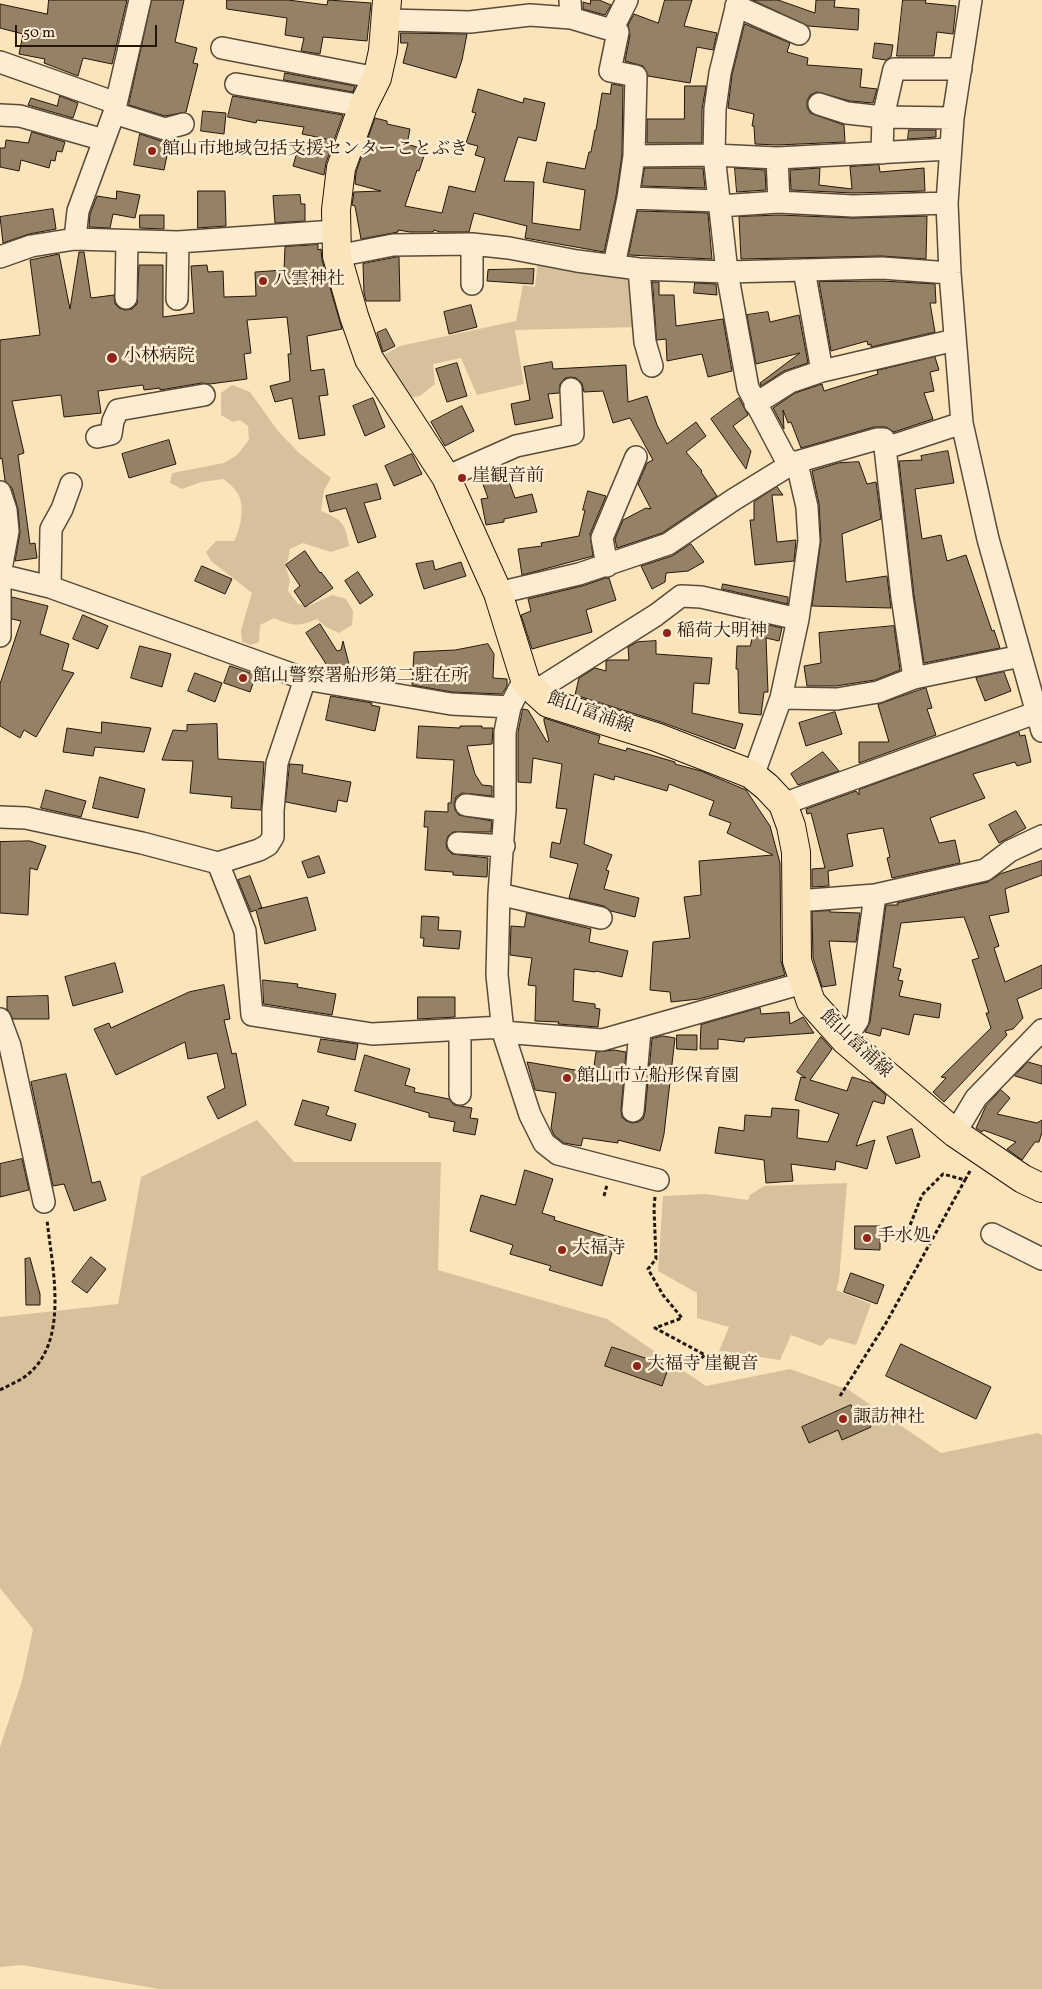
<!DOCTYPE html>
<html>
<head>
<meta charset="utf-8">
<style>
  body { margin:0 }
  #map { position:relative; width:1042px; height:1989px; overflow:hidden; background:#fbe4ba; font-family:Vollkorn,serif }
  canvas { display:block }
  .scale { position:absolute; left:15px; top:25px; width:142px; height:22px; box-sizing:border-box; border:2px solid #25160c; border-top:0; padding-left:6px; font-size:15px; line-height:18px; white-space:nowrap; color:#25160c; -webkit-text-stroke:4px #fcedd2; paint-order:stroke }
</style>
</head>
<body>
<div id="map">
<canvas width="1042" height="1989"></canvas>
<div class="scale">50 m</div>
</div>
<script>
const context = document.querySelector('canvas').getContext('2d');
context.lineJoin = 'round';
function paint(path, color) { context.fillStyle = color; context.fill(path, 'evenodd'); }
function stroke(path, color, width, dash) { context.strokeStyle = color; context.lineWidth = width; context.lineCap = dash ? 'butt' : 'round'; context.setLineDash(dash || []); context.stroke(path); }
function write(font, color, halo, rows, align = 'center') {
  context.font = font + ' Vollkorn,"Noto Serif JP",serif'; context.lineWidth = 5; context.setLineDash([]); context.textBaseline = 'middle'; context.strokeStyle = halo; context.fillStyle = color; for (const [text, x, y, turn = 0] of rows) {
    context.save(); context.translate(x, y); context.rotate((+turn || 0) * Math.PI / 180); context.textAlign = isNaN(turn) ? turn : align; if (halo) context.strokeText(text, 0, 0); context.fillText(text, 0, 0); context.restore();
  }
}
paint(new Path2D(`
  M538,259L634,273L639,327L515,330L524,384L477,395L461,358L433,364L435,384L420,396L409,398L383,359L384,355L400,346L516,321L523,285L535,287Z
  M232,385L250,392L278,431L299,453L331,478L324,490L321,511C342,520 345,522 349,546L331,552L303,543L290,549L286,568L290,580L288,591L298,604L309,606L332,595L346,599L353,611L352,625L339,633L326,627L317,619C298,627 292,626 274,618L260,625L259,642L251,645L242,642L241,630L252,593L211,561L206,552L216,541H234C241,528 245,507 238,494C235,488 228,483 224,479L201,482L182,489L170,483L172,473L224,463L237,455L249,440L248,426L240,420L233,422L221,415V393Z
  M257,1120L294,1162H441L438,1270L607,1319L706,1386L790,1369L849,1390L941,1453L1038,1433L1042,1435V1989H159L22,1965L0,1967V1747L22,1681L33,1629L0,1588V1317L118,1304L141,1177Z
  M847,1183L839,1280L836,1290L871,1304L856,1345L829,1338L821,1346L791,1335L780,1360L719,1351L729,1327L697,1318V1293L658,1271L663,1196L705,1194L748,1200L750,1195L764,1186Z`), '#d7c19c');
const building = new Path2D(`
  M49,0H127L112,64L83,58L78,76L44,63L45,59L19,54L23,34L0,28V4L47,14Z
  M152,0H184L175,42L197,48L193,63L198,64L186,112L165,116L129,105Z
  M227,0H288L327,5L328,0L371,3L367,41L323,37L320,54L301,51L304,38L285,35L287,18L227,9Z
  M591,0H599L611,5L605,15L583,9V2L590,4Z
  M665,0H692L684,26L717,33L713,50L697,47L690,83L648,76L643,66L625,61L630,35L628,25L634,14L658,23Z
  M753,0H778L815,13L816,0H835L834,7L859,9L858,30L808,26Z
  M903,0H926L925,3L956,6L953,34L937,32L934,56H897Z
  M745,24L790,43L787,52L808,58L807,65L862,69L860,87L877,89L873,103L850,101L817,92L810,95L807,101V107L810,113L844,125L845,142L777,145L755,144L754,126H752L754,114L728,108L732,75Z
  M401,33L467,34L462,60L456,78L403,63L408,43H401Z
  M875,43L893,45L891,57L886,60L873,58Z
  M285,73L355,86L353,92L284,80Z
  M612,84L623,86L622,155L616,196L604,252L525,238L527,226L474,213L469,232H440L434,230L433,232H410L398,230V232L361,239L355,206L352,205L354,192L381,191L355,184L356,172L375,118L387,121V124L410,129L407,144L426,150L419,171L417,170L405,206L442,213L449,186L475,192L485,158L475,155L478,146L466,143L476,113L472,112L478,89L523,103L524,98L545,103L536,141L518,137L504,181L534,182L532,223L580,230L585,190L543,182L547,162L585,169L589,152H591L595,130H596L602,93L610,94Z
  M685,86H706L702,109V143H647V119H684Z
  M60,96L78,103L73,118L28,105L31,98L57,106Z
  M233,96L343,115L326,163L324,175L293,166L300,142L326,139L302,134L304,127L257,120L256,123L228,117Z
  M203,111L226,113L224,134L201,131Z
  M909,130H936V137L908,139Z
  M32,132L65,142L62,152L57,151L55,161L51,160L49,168L21,160L19,171L0,167V148H5L6,140L28,143Z
  M140,134L161,141H170L164,170L134,165Z
  M879,165L880,172L924,168L925,191L853,193L791,190L790,170L820,168L819,185L852,189L850,167Z
  M645,168H703L705,188L642,186Z
  M735,168L765,170L766,190L737,192Z
  M117,191L140,195L135,218L113,214L110,228L89,227L90,214L97,196L116,199Z
  M198,191H225L226,226L198,228Z
  M300,195L301,204H305V221L275,223L273,196Z
  M53,209L56,229L29,234L3,243L0,217Z
  M638,211L708,213L712,259L629,255Z
  M140,215H164V229L140,228Z
  M779,215L853,218L927,216L926,259L882,256L741,259L739,217Z
  M318,245V250L321,249L322,260L342,329L307,336L311,371L324,369L328,395L319,396L325,435L299,439L292,398L275,402L270,386L290,381L288,354H291L287,317L247,320L251,353L244,354L247,379L210,384L202,383L160,390V388L144,390L143,385L98,391L101,413L64,417L61,395L12,401L24,453L18,455L30,544L35,543L37,558L15,561L20,533L18,509L12,488L5,481L2,458L0,459V340L40,335L30,260L59,254L70,309L79,252H84L91,298L114,295L115,304L119,308L125,310L132,309L137,304L139,265H163V317L194,313L191,266L207,265L208,272L223,271L224,297L256,296L255,272L284,270L285,247Z
  M399,257L400,301H366L364,293L363,264Z
  M534,269L533,284L487,281L488,270Z
  M882,281L935,284L936,303H930L935,332L871,347V344L868,345L867,341L831,351L819,282Z
  M653,282H659V295H674L676,326L723,319L732,371L708,377L702,354L667,361L666,339L657,340Z
  M695,283L716,284L717,295L694,293Z
  M471,305L477,327L449,334L444,312Z
  M768,312L770,322L799,315L808,363L784,371L761,386L760,383L800,353L756,364L747,315Z
  M386,329L395,346L383,352L377,333Z
  M935,357L939,370L930,372L934,391L924,393L933,419L894,432L886,427H874L801,448L791,422L788,423L783,410L784,429L773,408L795,393L822,384L824,391L878,374L877,371Z
  M552,362L553,369L626,365L628,402L647,396L657,425L667,444L696,422L706,436L686,452L702,471L701,472L717,496L662,533L617,548L615,539L623,520L646,508L651,509L638,484L647,463L653,460L630,418L613,423L603,391L584,392L582,383L576,378L571,377L565,378L560,384L559,393L548,394L553,418L515,425L511,404L530,400L524,367Z
  M457,363L467,396L447,402L436,369Z
  M373,398L385,427L365,436L353,406Z
  M739,398L748,415L733,426L751,451L746,469L711,419Z
  M462,406L474,431L445,446L431,422Z
  M169,440L176,464L129,478L122,454Z
  M948,451L954,483L915,489L922,539L941,535L947,561L966,555L992,631L994,630L1000,648L924,663L914,595L899,461L922,460L921,456Z
  M412,454L422,474L394,486L385,466Z
  M859,462L867,484L876,482L881,519L842,534L846,582L887,576L891,608L812,606L821,540L819,504L812,471L838,463Z
  M503,465L515,498L532,494L537,512L504,519V522L486,525L481,499L488,498L480,476Z
  M377,484L381,499L364,503L376,537L358,543L346,508L330,512L326,496Z
  M777,487L783,495H772L777,542L796,540L794,561L755,565L750,520H754V502Z
  M588,491L606,496L590,534L593,556L522,575L518,549L542,546L541,543L579,536L585,510H583Z
  M691,544L704,562L688,571L666,573L665,582L652,589L641,566L672,556Z
  M305,551L320,573L321,572L333,588L305,607L294,591L300,586L286,565Z
  M433,561L435,570L461,562L466,576L424,589L416,564Z
  M202,566L232,579L225,594L195,581Z
  M358,572L373,595L360,604L345,581Z
  M606,578H609L616,600L586,610L592,632L532,649L521,615L531,611L528,599L582,586Z
  M723,584L788,597V604L722,589Z
  M12,597L48,606L40,634L69,644L62,670L74,673L36,737L24,730L20,738L0,726V684L21,621L12,619Z
  M83,615L108,626L98,649L73,639Z
  M756,622L782,628L779,641L766,638L768,692H764L761,715L739,713L738,669H736L737,646H750Z
  M320,624L337,651L341,650L343,641L351,672L376,677V678L336,672L337,669L330,670L306,633Z
  M894,626L900,670L875,680L836,686H807L804,666L821,663L819,633Z
  M656,641V654L712,658L709,684L694,683L692,713L743,724L735,749L661,722L575,695L579,678L595,668L606,671V661L609,660H629L628,647L637,642Z
  M488,644L494,654L493,678L507,679V686L502,694L452,692L412,685L414,652L455,650Z
  M140,646L171,654L162,687L131,678Z
  M230,666L256,675L250,692L224,683Z
  M1004,672L1011,691L985,701L976,678Z
  M195,673L222,683L215,702L188,691Z
  M926,688L932,708L927,709L936,735L859,763V742H889L878,705Z
  M331,696L372,703L371,705L380,707L375,731L326,720Z
  M523,709L528,710L547,742L549,741L544,721V718L600,736L598,743L626,751L627,748L675,762V764L701,771L746,790L770,826L780,863L781,961L785,975L699,999L671,1002L670,992L650,990L653,942L690,938L684,897L701,895L699,861L773,855L727,833L731,823L709,815L714,801L669,784L667,791L615,776L614,780L594,774L584,844L612,855L606,870L609,871L604,889L639,898L635,917L611,911L604,906L569,898L578,864L550,857L552,842L560,844L567,809L556,808L562,764L533,758L531,783L518,782V733Z
  M835,712L842,734L806,746L799,723Z
  M102,722L151,728L144,752L95,747L93,756L63,752L67,728L101,733Z
  M217,724L218,759L264,762L261,810L231,808L232,797L190,793L193,761L162,760L173,730L187,731V725Z
  M419,726L460,728V726H482V728H493L492,744L467,746L475,774L482,785L492,786V796L462,793L456,797L454,804L455,810L459,815L492,821L491,832H453L448,836L446,843L447,849L452,854L488,858L487,877L453,875V872L425,870L428,827H424L425,811L448,812V803H451L454,760L417,758Z
  M1019,732L1020,736L1025,735L1031,762L1017,766L1015,762L973,774L985,798L930,818L939,843L955,840L960,863L892,878L887,858L890,857L883,828L847,834L853,866L828,871L829,886L812,887V869L825,868L811,813L807,814L806,809L856,791L859,795V790Z
  M823,752L839,771L798,785L791,774Z
  M290,764L303,765L302,773L351,782L347,802L338,800L336,812L286,802Z
  M100,777L145,789L138,818L93,808Z
  M46,790L86,801L81,817L41,808Z
  M1016,811L1026,828L999,843L989,825Z
  M30,841L46,846L37,870L30,868L28,915L0,913V842Z
  M319,856L325,873L308,878L302,862Z
  M1042,861V875L1005,889L1009,912L989,916L999,946L994,948L1005,982L1042,965V988L1017,999L1023,1018L1013,1029L1005,1031L1007,1035L944,1102L933,1092L946,1078L941,1077L991,1028L986,1013H989L972,960L979,958L964,917L901,923L893,967L901,969L898,980L903,981L899,996L941,1004L939,1018L914,1014L909,1035L882,1028L880,1036L865,1032L870,1022L886,905H898L897,903L988,882L1000,874Z
  M250,876L262,908L258,909L307,897L316,930L265,944L256,910L251,912L238,880Z
  M830,911V912L860,913L856,942L829,941L836,985L822,987L813,958L812,912Z
  M527,913L591,929L589,942L628,951L622,977L596,971L595,972L574,969L573,1001L595,1004V1008L600,1009L598,1027L558,1024L559,1022L535,1021L536,986L528,985L532,958L510,955L511,926L524,927Z
  M422,916L439,917L438,930L461,931L459,949L423,946L424,938H421Z
  M115,963L123,992L73,1006L65,977Z
  M263,980L298,984L297,987L336,994L332,1015L264,1004Z
  M224,985L230,1019L224,1020L232,1054L236,1053L246,1105L218,1119L207,1097L225,1088L217,1053L188,1059L185,1042L116,1075L94,1029L109,1023L111,1028L189,992Z
  M48,996L49,1019H13L7,1009V997Z
  M418,997H455V1017L418,1019Z
  M760,1008L761,1014L789,1012L790,1024L803,1017L814,1033L745,1038L744,1042L718,1039V1049H700L701,1025Z
  M677,1035H697V1050L677,1049Z
  M663,1036L675,1038L664,1134L660,1151L618,1140V1143L583,1138L581,1146L564,1143L554,1135L551,1128L556,1093L535,1090L527,1062L593,1073L596,1052L614,1050L626,1052L621,1110L622,1117L626,1121L632,1123L638,1122L643,1119L645,1112L652,1039Z
  M821,1037L832,1049L810,1080L847,1091L852,1077L872,1083L886,1095L884,1104L873,1101L856,1146L875,1140L867,1169L836,1161L835,1170L791,1164L793,1181L766,1183L764,1160L715,1153L719,1127L744,1131L745,1115L771,1117L772,1108L799,1110L797,1138L828,1142L839,1114L795,1100L801,1077L806,1078L797,1072Z
  M321,1039L358,1044L355,1060L318,1052Z
  M365,1055L410,1069L405,1085L415,1088L414,1092L449,1099L454,1105L472,1108L470,1118L478,1119L475,1135L453,1131L455,1122L429,1117V1113L355,1091Z
  M1028,1062L1042,1066V1084L1015,1076Z
  M66,1074L92,1183L100,1181L106,1200L74,1211L64,1184L53,1186L31,1082Z
  M1001,1090L1010,1098L997,1114L1037,1123L1042,1120V1132L1039,1142H1035L1022,1160L1007,1149L1016,1142L983,1130L982,1132L976,1128L986,1106Z
  M303,1100L329,1107L326,1115L356,1124L351,1141L295,1125Z
  M912,1129L920,1157L896,1164L887,1137Z
  M22,1159L29,1190L0,1197V1164Z
  M525,1170L553,1179L542,1213L555,1217L554,1220L616,1239L602,1286L549,1270L551,1266L510,1254L513,1245L470,1231L481,1195L515,1205Z
  M855,1226H880V1250L855,1249Z
  M91,1257L106,1269L87,1293L72,1282Z
  M30,1258L40,1294V1305H26L25,1259Z
  M851,1273L884,1285L877,1304L844,1292Z
  M901,1344L991,1387L976,1419L886,1376Z
  M612,1347L669,1366L662,1386L605,1366Z
  M851,1405L854,1412L862,1409L871,1427L842,1440L838,1430L809,1443L802,1427Z`);
paint(building, '#948166');
stroke(building, '#25160c', 1);
const minor = new Path2D(`
  M570,0L571,18
  M738,0L720,73L715,109L714,155L727,272L748,388L785,458L793,463L799,472L807,507L809,541L798,619L781,698L757,765L751,774
  M971,0L953,118L947,203L950,273L962,423L988,539L1042,731
  M736,6L799,34
  M387,20L470,22L530,15L571,18L618,32L610,71L636,76L634,156L628,198L614,265
  M612,30L627,0
  M222,48L377,78
  M0,62L116,103
  M236,84L363,106
  M819,104L847,113L883,117L953,118
  M114,113L165,129L183,124
  M0,115L20,116L104,140
  M882,153L883,117L894,69H961
  M634,156L714,155L777,158L950,149
  M777,158L779,202
  M628,198L719,201
  M719,206L779,202L853,206L947,203
  M75,239L78,211L114,113L140,0
  M472,244V284
  M337,256L393,245L472,244L509,248L577,261L639,269L727,272L882,268L950,273
  M0,257L31,246L75,239L178,242L335,231
  M639,269L645,342L652,366
  M804,270L822,371
  M126,298L127,241
  M177,299L178,242
  M755,404L790,382L822,371L955,340
  M97,437L111,434L113,421L118,410L204,395
  M886,448L962,423
  M446,477L516,446L573,434L571,389
  M0,492L6,510L8,531L0,575V636
  M607,566L602,538L636,457
  M0,575L50,587L305,679L451,704L510,707
  M50,587L51,529L62,509L71,484
  M498,593L579,574L668,544L733,500L793,463L877,439H884L902,597L914,678
  M526,683L519,689L510,707L505,732V810L499,894L497,975L503,1032L530,1115L544,1143L558,1154L658,1180
  M534,692L656,615L681,596L701,597L798,619
  M781,698L837,699L878,692L914,678L1021,656
  M783,804L1038,712
  M466,805L505,810
  M0,817L26,818L142,843L218,863L259,850L268,845L273,837V811L277,763L305,679
  M458,843L504,846
  M218,863L245,931L252,1015L372,1034L503,1027
  M499,894L601,918
  M797,901L875,895L985,870L1010,851L1042,836
  M0,1019L10,1046L44,1202
  M503,1032L602,1040L803,983
  M845,1040L858,1020L875,895
  M460,1094V1030
  M633,1111L640,1030
  M955,1133L976,1098L1042,1030
  M992,1234L1042,1259`);
const major = new Path2D(`
  M387,0L383,51L377,78L363,106L341,168L336,210L337,256L354,316L369,359L446,477L498,593L526,683L548,703L656,737L705,756L751,774L767,787L783,804L791,826L796,852L797,961L811,1002L845,1040L955,1133L1023,1179L1042,1188`);
stroke(minor, '#5a4a38', 24);
stroke(major, '#25160c', 30);
stroke(new Path2D(`
  M604,1196L607,1185
  M655,1197L654,1208L656,1259L648,1269L663,1295L682,1318L655,1328L705,1355L689,1369
  M903,1243L922,1195L943,1174L965,1180L970,1171
  M0,1390C9,1385 20,1381 27,1375C70,1341 52,1267 47,1220
  M840,1396L886,1323L965,1180`), '#25160c', 3, [4, 2.5]);
stroke(minor, '#fcedd2', 21);
stroke(major, '#fbe4ba', 28);
for (const [x, y, r, color] of [
  [152,151,5,"#8f2418"],
  [263,281,5,"#8f2418"],
  [112,358,6,"#8f2418"],
  [462,478,5,"#8f2418"],
  [667,633,5,"#8f2418"],
  [243,678,5,"#8f2418"],
  [567,1078,5,"#8f2418"],
  [867,1238,5,"#8f2418"],
  [562,1250,5,"#8f2418"],
  [637,1366,5,"#8f2418"],
  [843,1419,5,"#8f2418"]
]) { const dot = new Path2D(); dot.arc(x, y, r, 0, 2 * Math.PI); context.fillStyle = color; context.fill(dot); stroke(dot, '#fcedd2', 2); }
write('18px', '#25160c', '#fcedd2', [
  ["館山市地域包括支援センターことぶき",162,151],
  ["八雲神社",273,281],
  ["小林病院",123,358],
  ["崖観音前",472,478],
  ["稲荷大明神",677,633],
  ["館山警察署船形第二駐在所",253,678],
  ["館山市立船形保育園",577,1078],
  ["手水処",877,1238],
  ["大福寺",572,1250],
  ["大福寺 崖観音",647,1366],
  ["諏訪神社",853,1419]
], 'left');
write('18px', '#25160c', '#fcedd2', [
  ["館山富浦線",590,714,20],
  ["館山富浦線",855,1045,43]
]);
</script>
</body>
</html>
